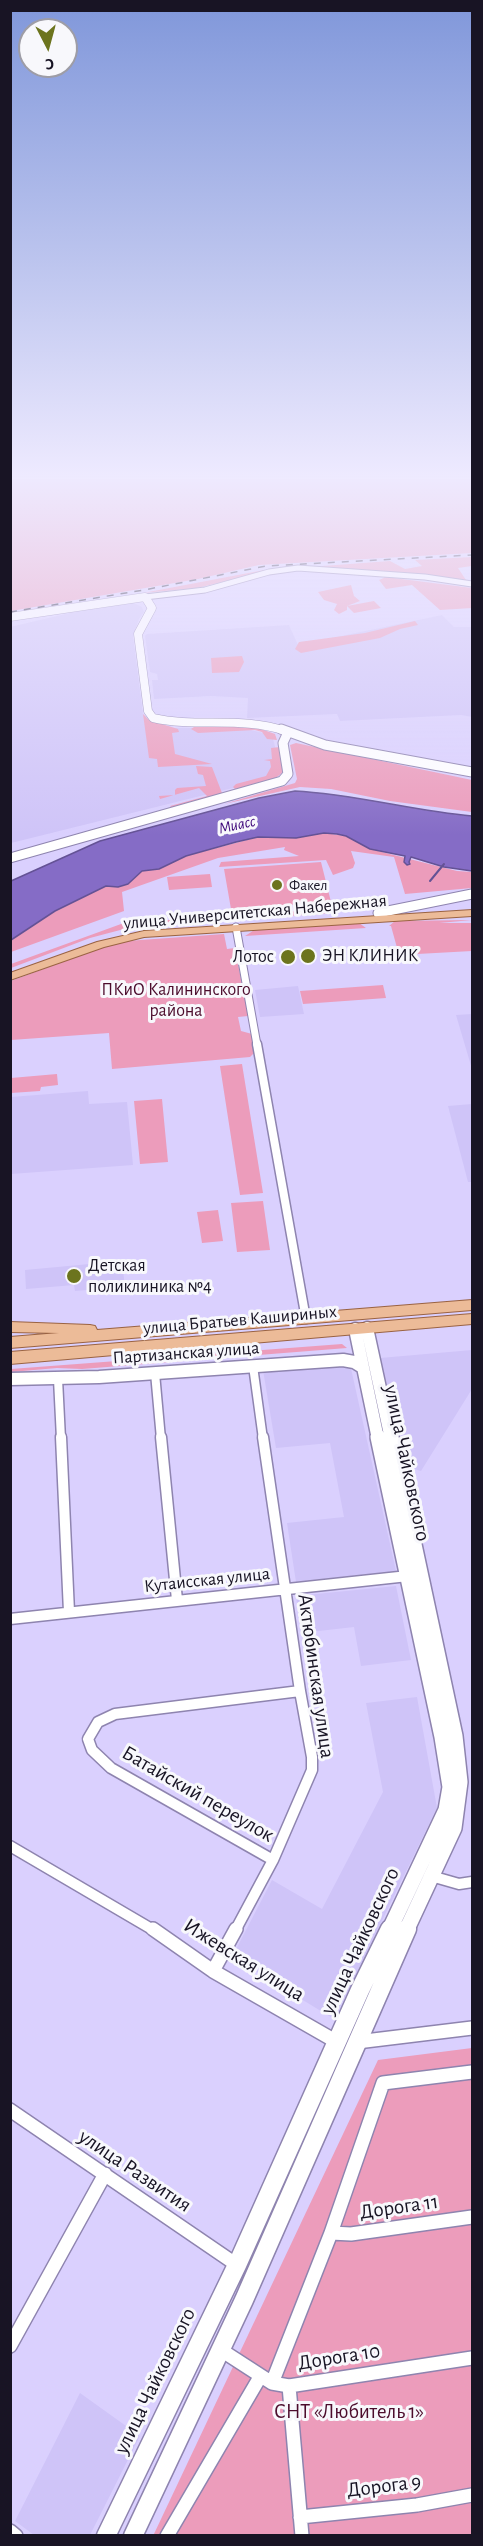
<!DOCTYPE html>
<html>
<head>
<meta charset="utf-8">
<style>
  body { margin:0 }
  #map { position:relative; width:483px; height:2546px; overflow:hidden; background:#dad0fe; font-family:"Alegreya Sans",sans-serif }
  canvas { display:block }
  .frame { position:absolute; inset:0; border:12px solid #181424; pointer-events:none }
  .north { position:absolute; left:18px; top:18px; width:60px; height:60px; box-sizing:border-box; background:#f8f8fc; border:2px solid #9e9da6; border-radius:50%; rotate:174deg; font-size:16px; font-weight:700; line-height:24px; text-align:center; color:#181424 }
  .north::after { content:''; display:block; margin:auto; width:21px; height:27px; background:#6c741e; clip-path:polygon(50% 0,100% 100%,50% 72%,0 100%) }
</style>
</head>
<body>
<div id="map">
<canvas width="483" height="2546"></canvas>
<div class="frame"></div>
<div class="north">С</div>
</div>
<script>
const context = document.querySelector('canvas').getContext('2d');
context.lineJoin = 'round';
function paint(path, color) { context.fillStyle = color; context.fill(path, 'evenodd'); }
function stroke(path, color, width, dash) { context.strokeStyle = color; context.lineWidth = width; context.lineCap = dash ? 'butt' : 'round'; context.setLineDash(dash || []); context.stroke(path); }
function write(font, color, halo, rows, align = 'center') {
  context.font = font + ' "Alegreya Sans",sans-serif'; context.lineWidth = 6; context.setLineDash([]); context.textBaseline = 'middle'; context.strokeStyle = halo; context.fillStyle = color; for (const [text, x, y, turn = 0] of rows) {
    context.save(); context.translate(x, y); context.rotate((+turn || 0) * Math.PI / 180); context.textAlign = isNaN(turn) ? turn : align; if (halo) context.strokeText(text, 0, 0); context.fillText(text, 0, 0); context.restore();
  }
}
paint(new Path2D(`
  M134,603L142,607L144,612L139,619L133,636L143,714L159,728H242L272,735L278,758L269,779L11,843L10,627L74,612Z
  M442,615L454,627H472V717L461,715L340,721L337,714L247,718L248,698L211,696L154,699L152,680H158L157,674L150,672L145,636L147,634L289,625L298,645Z
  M298,986L304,1014L260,1017L255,990Z
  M472,1014V1069L456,1015Z
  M88,1091L89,1104L127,1102L133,1165L11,1174V1097Z
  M472,1104V1182H468L448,1106Z
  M122,1261L125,1287L75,1291L74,1285L26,1289L25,1270Z
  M472,1350V1389L421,1471L407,1467L380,1358Z
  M350,1364L396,1571L296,1582L287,1523L344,1517L330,1443L276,1448L263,1370Z
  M396,1586L411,1660L361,1666L354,1627L301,1633L296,1596Z
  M417,1697L437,1808L334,2019L232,1957L272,1880L322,1909L383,1792L366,1703Z
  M80,2393L140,2436L90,2535H34L15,2521Z`), '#cfc4f8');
paint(new Path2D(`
  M10,479H472V553L259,565L198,579L11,611Z
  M472,557V566L458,568L466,580L282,569L390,561L405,569L422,566L415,560Z
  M264,570L265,572L197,588L143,593Z
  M386,577L472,588V608L440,610L412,585L386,589L379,580Z
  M351,585L354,596L360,601L347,606L374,601L381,608L354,613L347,606V610L339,614L334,610L337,604L324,600L318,592Z
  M415,621L418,625L400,629L380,638L301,653L295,649L299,642L365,633Z
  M242,656L244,662L239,672L212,673L211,658Z
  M143,714L149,720L178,729L179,732L172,733L175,754L212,764L158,767L157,759L149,758Z
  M212,726L258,728L275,734L277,740L267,739L262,732L255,730L198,733L191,729L194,727Z
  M296,743L472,780V812L390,801L331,789L300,787L224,804L295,783L297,779L290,745Z
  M280,747C281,754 285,764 283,771C279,781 244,788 235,789L233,787L236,784L266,776L271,767L270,761L264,760L272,759L271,748Z
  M196,766L212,767L222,793L172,808L170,806L207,796L199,788L160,799L159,796L175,795V790L177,788L206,786L203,775L198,774Z
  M324,833L346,836L370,849L457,871L472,872V888L405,894L394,857L351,851L355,863L353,868L333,875L326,860L219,867L221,862L299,856L284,850L285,847L218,858L122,892L124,911L11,952V940L55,911L81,898L106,886L118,887L128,884L142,871L159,869L186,856L258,837L296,838Z
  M321,862L331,902L231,909L224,869Z
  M210,874L212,887L169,890L167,877Z
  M377,906L321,914L222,920V916Z
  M216,916L217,920L124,929L90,938L11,968V964L121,924Z
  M472,920L439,923H472V951L399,955L391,926H389L395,921Z
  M359,923L366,928L245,936L256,929Z
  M224,934L227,949L235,948L248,1016L238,1017L241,1031L252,1034L255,1052L250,1057L112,1069L109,1033L11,1040V981L94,950L127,941Z
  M383,985L386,998L303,1004L300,991Z
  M242,1064L263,1193L240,1195L220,1066Z
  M57,1074L58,1085L41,1087L40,1091L11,1093V1078Z
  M162,1099L168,1162L140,1164L134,1101Z
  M263,1201L270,1250L237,1252L231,1203Z
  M218,1210L223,1241L202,1243L197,1212Z
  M342,1344L347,1348L82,1369L57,1368L11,1372V1369Z
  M472,2048V2535L153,2536L378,2060Z`), '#ec9cbb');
const water = new Path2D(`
  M295,791C355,794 413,811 472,816V871L444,867L411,857L409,862L410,864L407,865L404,862L405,856L370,849L346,836L337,834L324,833L296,838L258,837L236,842L186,856L159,869L142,871L128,884L118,887L106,886L55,911L11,940V881L100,841L259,798Z`);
paint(water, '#856cc6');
stroke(water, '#645295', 1.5);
stroke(new Path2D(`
  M430,881L444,864`), '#645295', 2);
const streetFar4 = new Path2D(`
  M145,597L205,590L269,572L298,568L425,577L472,584`);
const streetFar3 = new Path2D(`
  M236,927L257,1045`);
const streetFar2 = new Path2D(`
  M257,1044L306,1319
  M253,1366L263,1439
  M155,1373L161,1439
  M58,1379L61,1439`);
const streetFar1 = new Path2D(`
  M61,1437L69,1612
  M161,1437L177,1600
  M10,1619L408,1576
  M10,1846L155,1931
  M273,1860L111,1768L92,1750L88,1739L98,1722L115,1714L300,1691
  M431,1876L459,1884L472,1882
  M235,1931L273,1860L312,1770V1757L300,1691L263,1437`);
const street = new Path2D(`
  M153,1929L213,1971L337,2042
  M213,1971L236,1929
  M357,2042L472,2028
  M10,2110L237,2265
  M331,2233L351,2234L472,2217
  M10,2346L105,2174
  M221,2350L272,2383L289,2386L472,2358
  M272,2383L331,2233L383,2083L472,2072
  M289,2386L302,2536
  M300,2517L417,2505L472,2495
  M10,2531L16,2536
  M167,2536L260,2377`);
const secondaryFar4 = new Path2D(`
  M10,617L145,597L152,608L138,634L148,711L153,718C196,728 243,716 285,731`);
const secondaryFar3 = new Path2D(`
  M281,729L325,745L472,772
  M10,858L282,781L288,774L283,743L288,732
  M378,913L472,894`);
const secondaryFar2 = new Path2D(`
  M367,1328L391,1439
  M355,1329L378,1439
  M10,1379L99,1377L343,1360L354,1362L362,1367`);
const secondaryFar1 = new Path2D(`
  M378,1437L442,1737L450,1787L446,1810L389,1931
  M391,1437L455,1736L460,1782L454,1828L406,1931`);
const secondary = new Path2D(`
  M106,2536L237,2265L360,1990L390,1929
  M133,2536L244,2300L407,1929`);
const primary = new Path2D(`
  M472,910V916L144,937L104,947L10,980V973L97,942L144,931Z
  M472,1300V1310L10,1348V1337L59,1333L10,1332V1322L90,1325L95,1326L97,1330Z
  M472,1314V1324L10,1364V1352Z`);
stroke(streetFar4, '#8e84af', 7);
stroke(streetFar3, '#8e84af', 9);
stroke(streetFar2, '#8e84af', 11);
stroke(streetFar1, '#8e84af', 13);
stroke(street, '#8e84af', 16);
stroke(secondaryFar4, '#8e84af', 9);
stroke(secondaryFar3, '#8e84af', 11);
stroke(secondaryFar2, '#8e84af', 15);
stroke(secondaryFar1, '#8e84af', 18);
stroke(secondary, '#8e84af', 21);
stroke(primary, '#9a6343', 2);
stroke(streetFar4, '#fff', 5);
stroke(streetFar3, '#fff', 7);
stroke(streetFar2, '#fff', 8);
stroke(streetFar1, '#fff', 10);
stroke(street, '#fff', 13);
stroke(secondaryFar4, '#fff', 8);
stroke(secondaryFar3, '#fff', 9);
stroke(secondaryFar2, '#fff', 12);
stroke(secondaryFar1, '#fff', 15);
stroke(secondary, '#fff', 18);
paint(primary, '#ecbb98');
stroke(new Path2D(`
  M10,612L144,590L266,566L472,555`), '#2f2b3e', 1.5, [7, 7]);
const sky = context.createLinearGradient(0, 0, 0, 835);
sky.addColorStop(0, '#8097da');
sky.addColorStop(0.57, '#eeeaff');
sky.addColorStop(1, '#eeeaff00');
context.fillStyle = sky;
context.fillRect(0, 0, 483, 835);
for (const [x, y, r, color] of [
  [277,885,6,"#6c741e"],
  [308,956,8,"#6c741e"],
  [288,957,8,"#6c741e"],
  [74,1276,8,"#6c741e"]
]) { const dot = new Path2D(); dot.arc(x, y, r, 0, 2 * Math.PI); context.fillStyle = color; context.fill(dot); stroke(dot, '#f8f8fc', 2); }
write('15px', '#181424', '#f8f8fc', [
  ["Факел",289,885]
], 'left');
write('italic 16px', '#3a0277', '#f8f8fc', [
  ["Миасс",237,825,-12]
]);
write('18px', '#181424', '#f8f8fc', [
  ["улица Университетская Набережная",255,912,-5],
  ["улица Братьев Кашириных",240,1320,-5],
  ["Партизанская улица",186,1353,-4],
  ["Кутаисская улица",207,1580,-6]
]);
write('18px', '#181424', '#f8f8fc', [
  ["ЭН КЛИНИК",322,956],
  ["Лотос",274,957,"right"],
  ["Детская",88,1266],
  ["поликлиника №4",88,1287]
], 'left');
write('18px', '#4c0c2c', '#f8f8fc', [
  ["ПКиО Калининского",176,990],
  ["района",176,1011]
]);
write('21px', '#181424', '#f8f8fc', [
  ["улица Чайковского",407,1463,78],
  ["Актюбинская улица",316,1676,82],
  ["Батайский переулок",198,1794,30],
  ["улица Чайковского",360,1941,-65],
  ["Ижевская улица",244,1960,32],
  ["улица Развития",135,2171,34],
  ["Дорога 11",399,2207,-8],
  ["Дорога 10",339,2357,-9],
  ["улица Чайковского",155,2381,-64],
  ["Дорога 9",384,2486,-7]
]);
write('21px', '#4c0c2c', '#f8f8fc', [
  ["СНТ «Любитель 1»",349,2412]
]);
</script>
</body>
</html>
